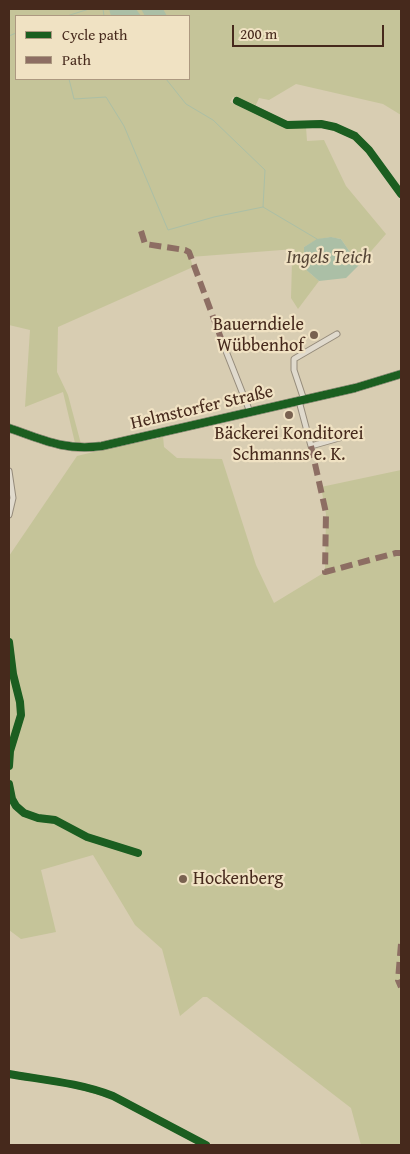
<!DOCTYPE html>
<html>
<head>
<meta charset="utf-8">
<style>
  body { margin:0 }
  #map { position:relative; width:410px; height:1154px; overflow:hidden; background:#d8cdb2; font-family:"Gentium Book Plus",serif }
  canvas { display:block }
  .frame { position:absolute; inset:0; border:10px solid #46291c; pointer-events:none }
  .legend { position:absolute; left:15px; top:15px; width:175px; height:65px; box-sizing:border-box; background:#f0e2c3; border:1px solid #ac9880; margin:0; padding:6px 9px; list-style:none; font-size:15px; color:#46291c }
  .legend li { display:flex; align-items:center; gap:10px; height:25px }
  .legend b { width:25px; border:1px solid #ac9880 }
  .scale { position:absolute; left:232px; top:25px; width:152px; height:22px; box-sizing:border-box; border:2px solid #46291c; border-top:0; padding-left:6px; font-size:15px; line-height:18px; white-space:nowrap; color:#46291c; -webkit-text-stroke:4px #f0e2c3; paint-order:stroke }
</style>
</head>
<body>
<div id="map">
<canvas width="410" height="1154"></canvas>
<div class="frame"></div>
<ul class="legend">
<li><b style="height:6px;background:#1b5e20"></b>Cycle path</li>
<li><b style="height:6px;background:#8d6e63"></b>Path</li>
</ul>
<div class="scale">200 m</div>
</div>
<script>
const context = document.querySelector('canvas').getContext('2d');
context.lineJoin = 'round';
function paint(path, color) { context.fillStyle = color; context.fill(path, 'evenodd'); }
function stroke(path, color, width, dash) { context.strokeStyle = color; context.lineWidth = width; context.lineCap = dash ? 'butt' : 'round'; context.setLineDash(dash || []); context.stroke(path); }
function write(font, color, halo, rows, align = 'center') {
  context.font = font + ' "Gentium Book Plus",serif'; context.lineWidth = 4.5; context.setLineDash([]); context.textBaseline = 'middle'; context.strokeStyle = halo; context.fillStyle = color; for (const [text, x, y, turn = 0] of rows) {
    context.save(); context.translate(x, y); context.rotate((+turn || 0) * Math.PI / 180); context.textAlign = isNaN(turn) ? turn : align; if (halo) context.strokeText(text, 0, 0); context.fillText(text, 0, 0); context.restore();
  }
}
paint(new Path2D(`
  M9,9H401V115L383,104L296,84L269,100L259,98L255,107L233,97L230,102L285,128L306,127L307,141L324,140L346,186L386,234L359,265L341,239C326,235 317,239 304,247V268L319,281L298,309L291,298L292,262L295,249L190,257L193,267L58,327L57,372L68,395L81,444L75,443L63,392L25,407L30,330L9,325ZM16,16H189V79H16Z
  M163,436L164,447L177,458L222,459L256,565L274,603L325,572L326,514L321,487L401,470V1145H361L351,1108L207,997H203L180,1016L162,949L135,925L93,855L41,870L56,932L21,939L9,930V556L77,456L131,443L157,439Z`), '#c5c499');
paint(new Path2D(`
  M109,9H136L141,16H111Z
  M141,9H163L167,16H145Z
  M331,237L341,239L359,265L346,278L319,281L304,268V247L317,239Z`), '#abbfa6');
stroke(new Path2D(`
  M103,9L104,16
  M67,16L89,9
  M9,36L16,33
  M69,79L74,99L106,97L124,126L168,230L214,217L263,207
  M166,79L186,104L213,120L265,170L263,207L317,239`), '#abbfa6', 1);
const street = new Path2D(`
  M237,101L287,125L321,124L335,127L355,136L369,150L401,194
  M222,341L250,412
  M304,400L294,370V359L337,334
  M299,401L311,446L357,433
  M9,471L13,498L9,515
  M9,642L13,674L20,702L21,715L10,751L9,766
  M9,784L12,799L16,806L24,813L38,818L55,820L87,837L138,853
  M9,1074C44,1080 80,1083 113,1096L206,1145`);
const secondary = new Path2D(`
  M9,428C43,440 65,451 102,446L355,388L401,374`);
stroke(street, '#958b7b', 7);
stroke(secondary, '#807667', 9);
stroke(street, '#e0dacd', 5);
stroke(secondary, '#e0dacd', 8);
stroke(new Path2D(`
  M141,231L145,244L185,250L189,252L222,341
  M311,446L326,513L325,572L396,553H401
  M401,944L398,980L401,987`), '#8d6e63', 6, [12, 6]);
stroke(new Path2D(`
  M237,101L287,125L321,124L335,127L355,136L369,150L401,194
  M9,428C43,440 65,451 102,446L355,388L401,374
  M9,642L13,674L20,702L21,715L10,751L9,766
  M9,784L12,799L16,806L24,813L38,818L55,820L87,837L138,853
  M9,1074C44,1080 80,1083 113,1096L206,1145`), '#1b5e20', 8);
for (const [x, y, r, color] of [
  [314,335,5,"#796250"],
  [289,415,5,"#796250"],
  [183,879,5,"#796250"]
]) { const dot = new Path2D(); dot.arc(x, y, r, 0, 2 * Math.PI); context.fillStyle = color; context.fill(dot); stroke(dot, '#f0e2c3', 2); }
write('18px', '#46291c', '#f0e2c3', [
  ["Bauerndiele",304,325],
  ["Wübbenhof",304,346],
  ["Bäckerei Konditorei",289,434,"center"],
  ["Schmanns e. K.",289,455,"center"],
  ["Hockenberg",193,879,"left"]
], 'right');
write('18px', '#46291c', '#f0e2c3', [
  ["Helmstorfer Straße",202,408,-13]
]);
write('italic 19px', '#564637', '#f0e2c3', [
  ["Ingels Teich",329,258]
]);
</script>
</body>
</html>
